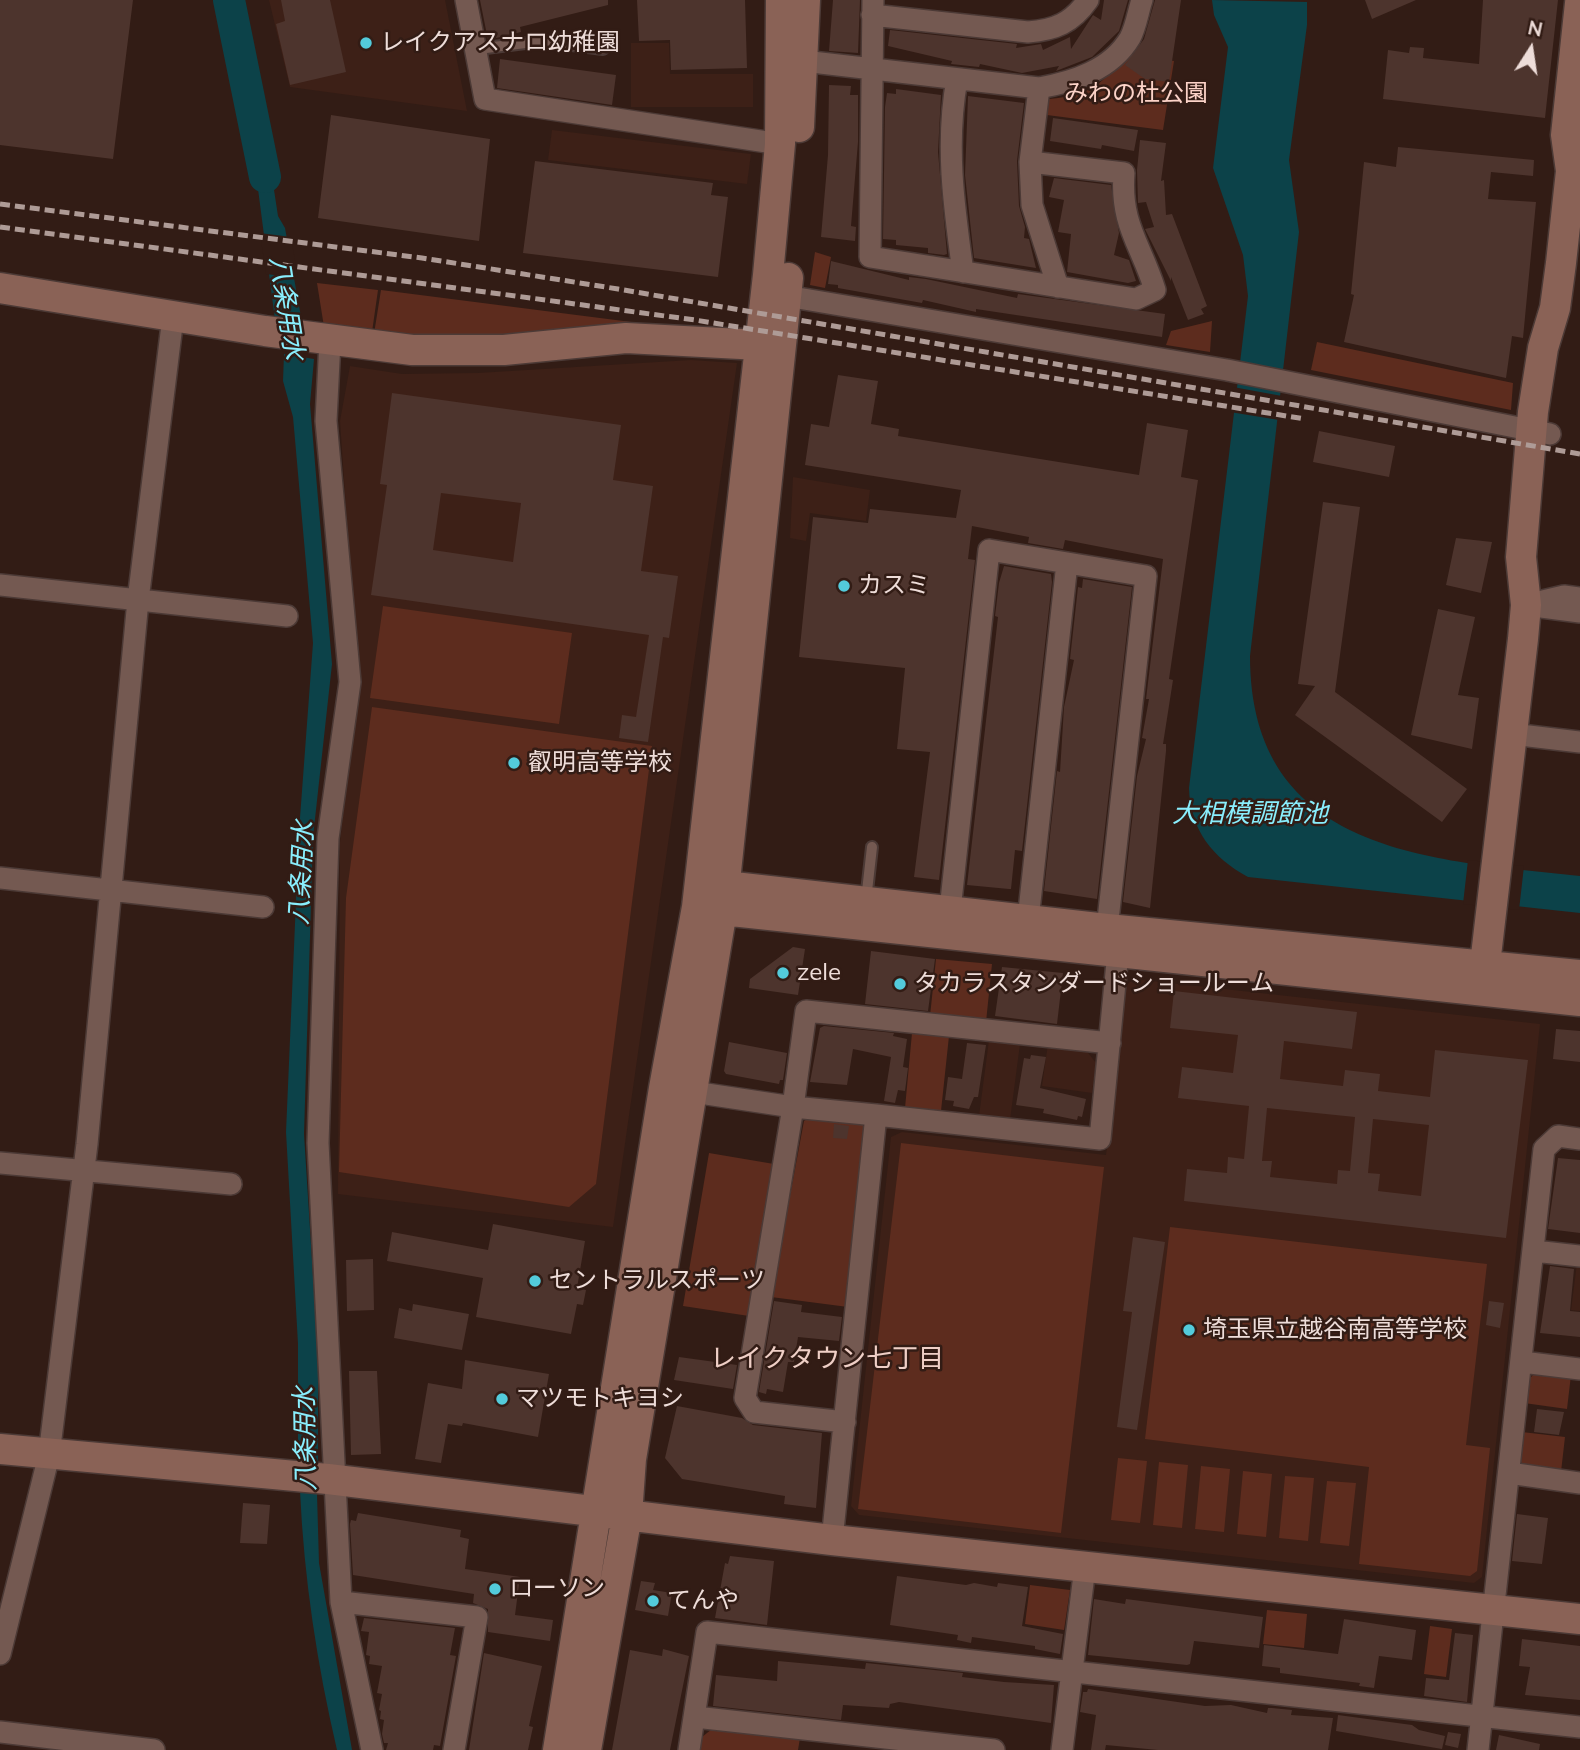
<!DOCTYPE html>
<html>
<head>
<meta charset="utf-8">
<style>
  body { margin:0 }
  #map { position:relative; width:1580px; height:1750px; overflow:hidden; background:#321c15; font-family:Mulish,sans-serif }
  canvas { display:block }
  .north { position:absolute; left:1496px; top:14px; width:70px; height:70px; -webkit-text-stroke:5px #321c15; paint-order:stroke; rotate:12deg; font-size:19px; font-weight:700; line-height:28px; text-align:center; color:#eeddd9 }
  .north::after { content:''; display:block; margin:auto; width:24px; height:32px; background:#eeddd9; clip-path:polygon(50% 0,100% 100%,50% 72%,0 100%) }
</style>
</head>
<body>
<div id="map">
<canvas width="1580" height="1750"></canvas>
<div class="north">N</div>
</div>
<script>
const context = document.querySelector('canvas').getContext('2d');
context.lineJoin = 'round';
function paint(path, color) { context.fillStyle = color; context.fill(path, 'evenodd'); }
function stroke(path, color, width, dash) { context.strokeStyle = color; context.lineWidth = width; context.lineCap = dash ? 'butt' : 'round'; context.setLineDash(dash || []); context.stroke(path); }
function write(font, color, halo, rows, align = 'center') {
  context.font = font + ' Mulish,"Noto Sans JP",sans-serif'; context.lineWidth = 5; context.setLineDash([]); context.textBaseline = 'middle'; context.strokeStyle = halo; context.fillStyle = color; for (const [text, x, y, turn = 0] of rows) {
    context.save(); context.translate(x, y); context.rotate((+turn || 0) * Math.PI / 180); context.textAlign = isNaN(turn) ? turn : align; if (halo) context.strokeText(text, 0, 0); context.fillText(text, 0, 0); context.restore();
  }
}
paint(new Path2D(`
  M269,0H445L467,111L290,87Z
  M631,43H669L670,74H753V107H631Z
  M552,130L751,154L747,184L548,160Z
  M691,360L737,363L613,1227L338,1194L340,842L358,684L340,421L350,366L402,374L478,373Z
  M793,477L870,490L866,521L810,513L806,541L790,538Z
  M1134,979L1540,1024L1482,1577L1474,1583L859,1515L851,1506L891,1137L902,1132L1106,1155L1126,985Z
  M989,1040L1020,1044L1010,1120L979,1116Z
  M1048,1044L1085,1049L1096,1063L1092,1093L1042,1086Z
  M1577,1263L1580,1264V1311L1571,1310Z`), '#3d2017');
paint(new Path2D(`
  M1125,53L1174,61L1163,130L1047,115L1049,99C1090,95 1102,86 1125,53Z
  M815,252L831,257L825,288L810,285Z
  M317,283L378,290L371,339L325,333Z
  M381,290L686,329L373,340Z
  M1212,321L1210,352L1166,345L1171,331Z
  M1317,342L1513,383L1511,410L1311,370Z
  M383,606L572,633L559,724L370,698Z
  M372,707L652,746L596,1184L569,1207L339,1172L346,898Z
  M936,959L992,964L986,1022L930,1016Z
  M912,1033L949,1036L941,1111L905,1108Z
  M812,1116L861,1121L865,1129L848,1307L771,1297L804,1121Z
  M901,1143L1104,1167L1061,1533L858,1509Z
  M709,1153L774,1164L749,1316L683,1306Z
  M1170,1227L1487,1264L1466,1445L1490,1448L1477,1571L1470,1576L1359,1564L1369,1467L1145,1439Z
  M1537,1371L1571,1375L1567,1409L1524,1403L1527,1381Z
  M1522,1432L1565,1437L1561,1472L1527,1468L1518,1459Z
  M1118,1458L1147,1461L1140,1523L1111,1520Z
  M1159,1462L1188,1465L1182,1528L1153,1525Z
  M1201,1466L1230,1469L1224,1532L1195,1529Z
  M1243,1471L1272,1474L1266,1537L1237,1534Z
  M1285,1476L1314,1478L1308,1541L1279,1538Z
  M1327,1481L1356,1483L1349,1546L1320,1543Z
  M1030,1585L1070,1590L1064,1630L1025,1624Z
  M1267,1610L1307,1614L1304,1648L1263,1644Z
  M1430,1626L1452,1629L1446,1677L1424,1674Z
  M712,1729L800,1738L798,1750H699L702,1737Z`), '#5d2c1e');
paint(new Path2D(`
  M223,0H242L264,113L246,116Z
  M1212,0L1307,2V25L1289,160L1299,232L1250,656C1250,854 1431,860 1580,876V913L1248,877C1213,858 1190,830 1189,788L1248,296L1243,255L1213,168L1228,47L1214,15Z
  M265,131L278,216L285,228L303,328L275,320L251,135Z
  M284,354L314,359L310,404L332,664L313,837L304,1134L318,1356V1463L298,1464V1344L286,1132L299,831L313,643L293,417L283,381Z
  M300,1491L317,1494L319,1563L352,1750H337C317,1664 304,1579 300,1491Z`), '#0c4249');
paint(new Path2D(`
  M260,233L291,237L298,278L266,274Z
  M1233,387L1282,396L1279,420L1230,412Z
  M1468,860L1524,866L1519,910L1463,904Z`), '#321c15');
stroke(new Path2D(`
  M229,0L265,177`), '#0c4249', 32);
paint(new Path2D(`
  M0,0H133L113,159L0,145Z
  M281,0H330L346,72L290,85L276,24L285,21Z
  M480,0H608V5L520,27L521,32L488,40Z
  M637,0H745L747,68L671,70L670,40L639,41Z
  M833,0H860L858,53L829,51Z
  M1104,0H1128L1119,31L1092,57L1056,71L1059,66L1022,73L980,64L979,67L951,64L952,61L888,46L890,30L1017,44L1016,48L1041,44L1043,50L1070,37L1071,49L1093,15L1101,20Z
  M1155,0H1181L1169,82L1145,79L1125,65L1144,39Z
  M1365,0H1416L1372,19Z
  M1483,0H1558L1545,118L1383,99L1388,50L1409,53L1410,47L1424,48L1423,58L1479,64Z
  M500,59L616,75L612,105L497,88Z
  M829,85L851,86L850,95H858V142L851,226L856,227L855,241L821,237L828,155Z
  M896,89L941,95L938,152L947,254L944,255L928,253V248L896,245V240L883,239L885,107L887,93L896,94Z
  M968,96L1024,103L1017,161L1019,206L1025,227L1024,238L1029,239L1036,268L974,258L965,175Z
  M331,115L490,139L479,241L318,218Z
  M1053,118L1138,130L1134,151L1102,145L1101,149L1050,141Z
  M1140,140L1166,143L1161,181L1164,180L1166,215L1172,214L1207,306L1201,309L1204,314L1188,320L1171,277V281L1145,229L1154,227L1146,202L1138,203L1137,170Z
  M1398,147L1534,160L1533,176L1491,172L1488,199L1536,202L1523,338L1512,336L1506,378L1344,342L1354,295L1351,294L1364,162L1396,167Z
  M535,161L713,183L711,195L728,197L718,277L523,253Z
  M1054,178L1111,185L1119,233L1114,255L1129,260L1136,281L1128,283L1067,272L1071,234L1058,232L1064,200L1049,197Z
  M831,261L909,280V277L926,279L1017,298L1018,294L1165,314L1162,337L976,309V312L923,300L922,303L838,288V285L828,284Z
  M838,375L878,381L871,424L899,429L898,436L1139,475L1147,423L1188,430L1181,477L1198,480L1169,679L1173,680L1163,744H1166V751L1150,908L1123,902L1137,776L1146,739L1142,738L1149,699H1146L1163,559L1065,540L1063,549L1028,543L1029,537L972,526L968,559L975,560L939,880L914,877L930,752L897,749L905,668L799,657L813,517L868,523L870,509L956,518L961,490L805,465L811,424L829,427Z
  M392,393L621,425L613,480L653,486L641,571L678,576L669,638L663,637L648,742L619,738L622,715L636,717L649,635L371,595L387,485L380,484ZM441,493L521,503L513,562L433,550Z
  M1319,431L1395,446L1389,477L1313,462Z
  M1323,502L1360,507L1335,692L1467,789L1442,822L1295,715L1315,686L1298,684Z
  M1456,538L1492,542L1481,593L1446,585Z
  M1004,566L1051,574L1052,582L1022,851L1015,850L1011,889H1009L967,885L998,617L995,616L999,583Z
  M1083,579L1132,587L1097,899L1044,891L1057,771L1060,772L1064,707L1074,660L1070,659L1078,587L1082,588Z
  M1438,609L1475,617L1458,695L1479,698L1472,749L1411,735Z
  M793,947L805,949L798,995L749,988L750,979Z
  M871,951L935,959L928,1011L865,1004Z
  M1002,967L1063,973L1057,1024L995,1016Z
  M1174,991L1357,1012L1352,1049L1284,1041L1280,1079L1343,1086L1345,1070L1380,1074L1378,1091L1430,1097L1435,1050L1528,1060L1506,1238L1184,1201L1187,1169L1227,1173L1228,1157L1244,1159L1249,1106L1178,1098L1182,1067L1233,1073L1238,1035L1170,1028ZM1267,1108L1355,1117L1350,1171L1338,1170L1337,1184L1270,1177L1272,1161H1262ZM1373,1119L1429,1125L1421,1196L1378,1191L1380,1174L1368,1173Z
  M824,1026L894,1033L893,1036L907,1039L903,1067L908,1068L905,1091L898,1090L895,1103L884,1101L891,1057L853,1049L847,1085L810,1082L820,1028Z
  M1556,1029L1580,1031V1062L1553,1059Z
  M729,1042L787,1053L783,1080H780L779,1084L726,1074L724,1071Z
  M967,1043L986,1045L978,1097H974L969,1109L953,1106L954,1101L945,1100L948,1077L962,1079Z
  M1031,1055L1046,1057L1040,1088L1086,1099L1082,1117L1078,1116L1077,1120L1043,1113L1044,1109L1016,1105L1024,1058L1030,1059Z
  M834,1124L849,1126L847,1139L833,1138Z
  M1558,1158L1580,1160V1233L1548,1229Z
  M493,1224L585,1241L577,1288L586,1290L583,1305L577,1304L571,1334L476,1317L483,1278L387,1261L392,1232L488,1250Z
  M1133,1237L1165,1242L1137,1430L1117,1427L1132,1312L1123,1311Z
  M373,1259L374,1310L347,1311L346,1260Z
  M1550,1266L1574,1269L1570,1311L1580,1312V1337L1540,1333Z
  M774,1301L802,1305L801,1312L842,1317L839,1341L798,1337L794,1362H788L783,1392L767,1389L766,1394L759,1392Z
  M1489,1301L1504,1303L1500,1328L1486,1325Z
  M413,1304L469,1314L462,1350L394,1338L399,1308L412,1311Z
  M679,1357L737,1365L733,1389L674,1380Z
  M465,1360L549,1374L538,1437L463,1423L462,1426L448,1424L441,1463L415,1459L428,1383L462,1389Z
  M349,1371H377L381,1454L351,1455Z
  M677,1406L742,1418L753,1425L822,1433L816,1508L784,1504L785,1496L682,1479L665,1458Z
  M1537,1409L1564,1412L1559,1435L1534,1432Z
  M243,1503L270,1505L267,1544L240,1543Z
  M358,1513L461,1530L460,1537L469,1539L465,1569L520,1577L515,1615L553,1620L550,1641L488,1632V1609L473,1603L474,1594L353,1575L350,1524L351,1520L356,1521Z
  M1517,1514L1548,1518L1542,1564L1512,1561Z
  M730,1556L774,1561L767,1625L715,1618L725,1563L728,1564Z
  M897,1576L966,1585L974,1583L997,1587L998,1583L1028,1587L1022,1626L1063,1634L1060,1654L1035,1649V1646L972,1637L971,1643L957,1640L958,1635L890,1625Z
  M641,1581L655,1583L653,1590L672,1593L668,1616L635,1610Z
  M1094,1599L1125,1604L1126,1599L1263,1617L1259,1648L1194,1641L1190,1664L1187,1665L1088,1655Z
  M364,1618L455,1628L450,1655L456,1656L446,1712L440,1746L434,1745L433,1750H386L388,1743H384L382,1734L384,1720L380,1719L381,1711L379,1710L382,1694L377,1693L382,1666L369,1664L370,1656L366,1655L369,1632L361,1631Z
  M1344,1619L1416,1630L1412,1660L1379,1656L1374,1688L1359,1686L1360,1683L1280,1673V1668L1262,1666L1264,1645L1338,1654Z
  M1455,1633L1473,1635L1467,1702L1424,1696L1426,1678L1449,1680Z
  M1522,1639L1580,1646V1700L1525,1695L1530,1667L1519,1666Z
  M663,1649L689,1656L670,1750H612L630,1650L662,1656Z
  M484,1653L542,1666L529,1726L533,1727L528,1750H469Z
  M778,1661L865,1669L866,1663L963,1673L962,1677L1004,1682L1054,1685L1051,1723L899,1702L890,1704L889,1708L843,1705L841,1720L713,1706L716,1675L777,1681Z
  M1088,1689L1205,1706L1231,1705L1267,1713L1268,1708H1272L1292,1710L1291,1715L1333,1718L1328,1750H1158L1106,1745L1105,1750H1091L1096,1715L1080,1712L1083,1692H1087Z
  M1338,1715L1412,1725L1419,1730L1445,1736L1442,1749L1336,1731Z
  M1448,1732L1461,1734L1458,1748L1445,1745Z
  M1499,1735L1540,1744L1539,1750H1496Z`), '#4d342d');
const lane = new Path2D(`
  M478,49L541,41L603,49
  M866,900L872,847`);
const street = new Path2D(`
  M466,0L485,99L780,144
  M873,0L870,257L1136,299L1155,290C1141,244 1120,225 1124,173L1030,162
  M872,15L1028,32C1055,30 1072,23 1088,0
  M803,61L1039,88C1073,82 1111,70 1130,38C1136,27 1138,12 1142,0
  M957,79C945,145 954,207 963,272
  M1039,88L1030,162L1032,205L1058,287
  M786,296L1227,370L1550,434
  M330,341L326,421L350,682L328,838L318,1143L341,1602L372,1750
  M0,585L287,616
  M1580,598L1564,596L1526,605L1580,612
  M1512,734L1580,742
  M0,878L263,907
  M950,910L989,550L1146,576L1107,929
  M1028,920L1067,563
  M680,1090L793,1107L876,1115
  M0,1163L231,1184
  M1534,1251L1580,1256
  M1522,1362L1580,1369
  M845,1422L754,1412L745,1398L793,1107L806,1011L1110,1043
  M1509,1473L1580,1483
  M832,1540L876,1115L1100,1139L1118,952
  M341,1602L477,1617L454,1750
  M0,1654L49,1455L87,1144L138,600L173,317
  M695,1717L994,1750
  M0,1732L154,1750
  M689,1750L707,1632L1580,1727
  M1062,1750L1085,1567
  M1478,1750L1544,1149L1558,1136L1580,1139`);
const secondary = new Path2D(`
  M799,127L805,0
  M0,288L265,331L412,350H504L626,338L760,345
  M707,884L1107,929L1580,975
  M703,908L1580,1001
  M1482,990L1523,639L1526,605L1521,557L1533,412L1543,348L1555,308L1561,263L1571,171L1566,135L1580,3
  M0,1449L328,1479L832,1540L1580,1619
  M558,1750L664,1088L697,907L768,275L780,144L781,0
  M586,1750L627,1515L631,1459L722,910L788,278`);
stroke(lane, '#4c3a36', 14);
stroke(street, '#4c3a36', 24);
stroke(secondary, '#4c3a36', 33);
stroke(lane, '#745951', 10);
stroke(street, '#745951', 21);
stroke(secondary, '#8a6256', 30);
stroke(new Path2D(`
  M0,204L422,258L618,289L1580,454
  M0,227L695,320L1305,419`), '#ae9b96', 5, [10, 5]);
for (const [x, y, r, color] of [
  [366,43,7,"#53cbdb"],
  [844,586,7,"#53cbdb"],
  [514,763,7,"#53cbdb"],
  [783,973,7,"#53cbdb"],
  [900,984,7,"#53cbdb"],
  [535,1281,7,"#53cbdb"],
  [1189,1330,7,"#53cbdb"],
  [502,1399,7,"#53cbdb"],
  [495,1589,7,"#53cbdb"],
  [653,1601,7,"#53cbdb"]
]) { const dot = new Path2D(); dot.arc(x, y, r, 0, 2 * Math.PI); context.fillStyle = color; context.fill(dot); stroke(dot, '#321c15', 2.5); }
write('24px', '#eeddd9', '#321c15', [
  ["レイクアスナロ幼稚園",380,43],
  ["カスミ",858,586],
  ["叡明高等学校",528,763],
  ["zele",797,973],
  ["タカラスタンダードショールーム",914,984],
  ["セントラルスポーツ",549,1281],
  ["埼玉県立越谷南高等学校",1203,1330],
  ["マツモトキヨシ",516,1399],
  ["ローソン",509,1589],
  ["てんや",667,1601]
], 'left');
write('24px', '#fcd3c8', '#321c15', [
  ["みわの杜公園",1136,94]
]);
write('italic 26px', '#89eefd', '#321c15', [
  ["八条用水",286,308,81],
  ["大相模調節池",1250,814],
  ["八条用水",302,873,-87],
  ["八条用水",306,1439,-91]
]);
write('26px', '#efcfc6', '#321c15', [
  ["レイクタウン七丁目",827,1359]
]);
</script>
</body>
</html>
